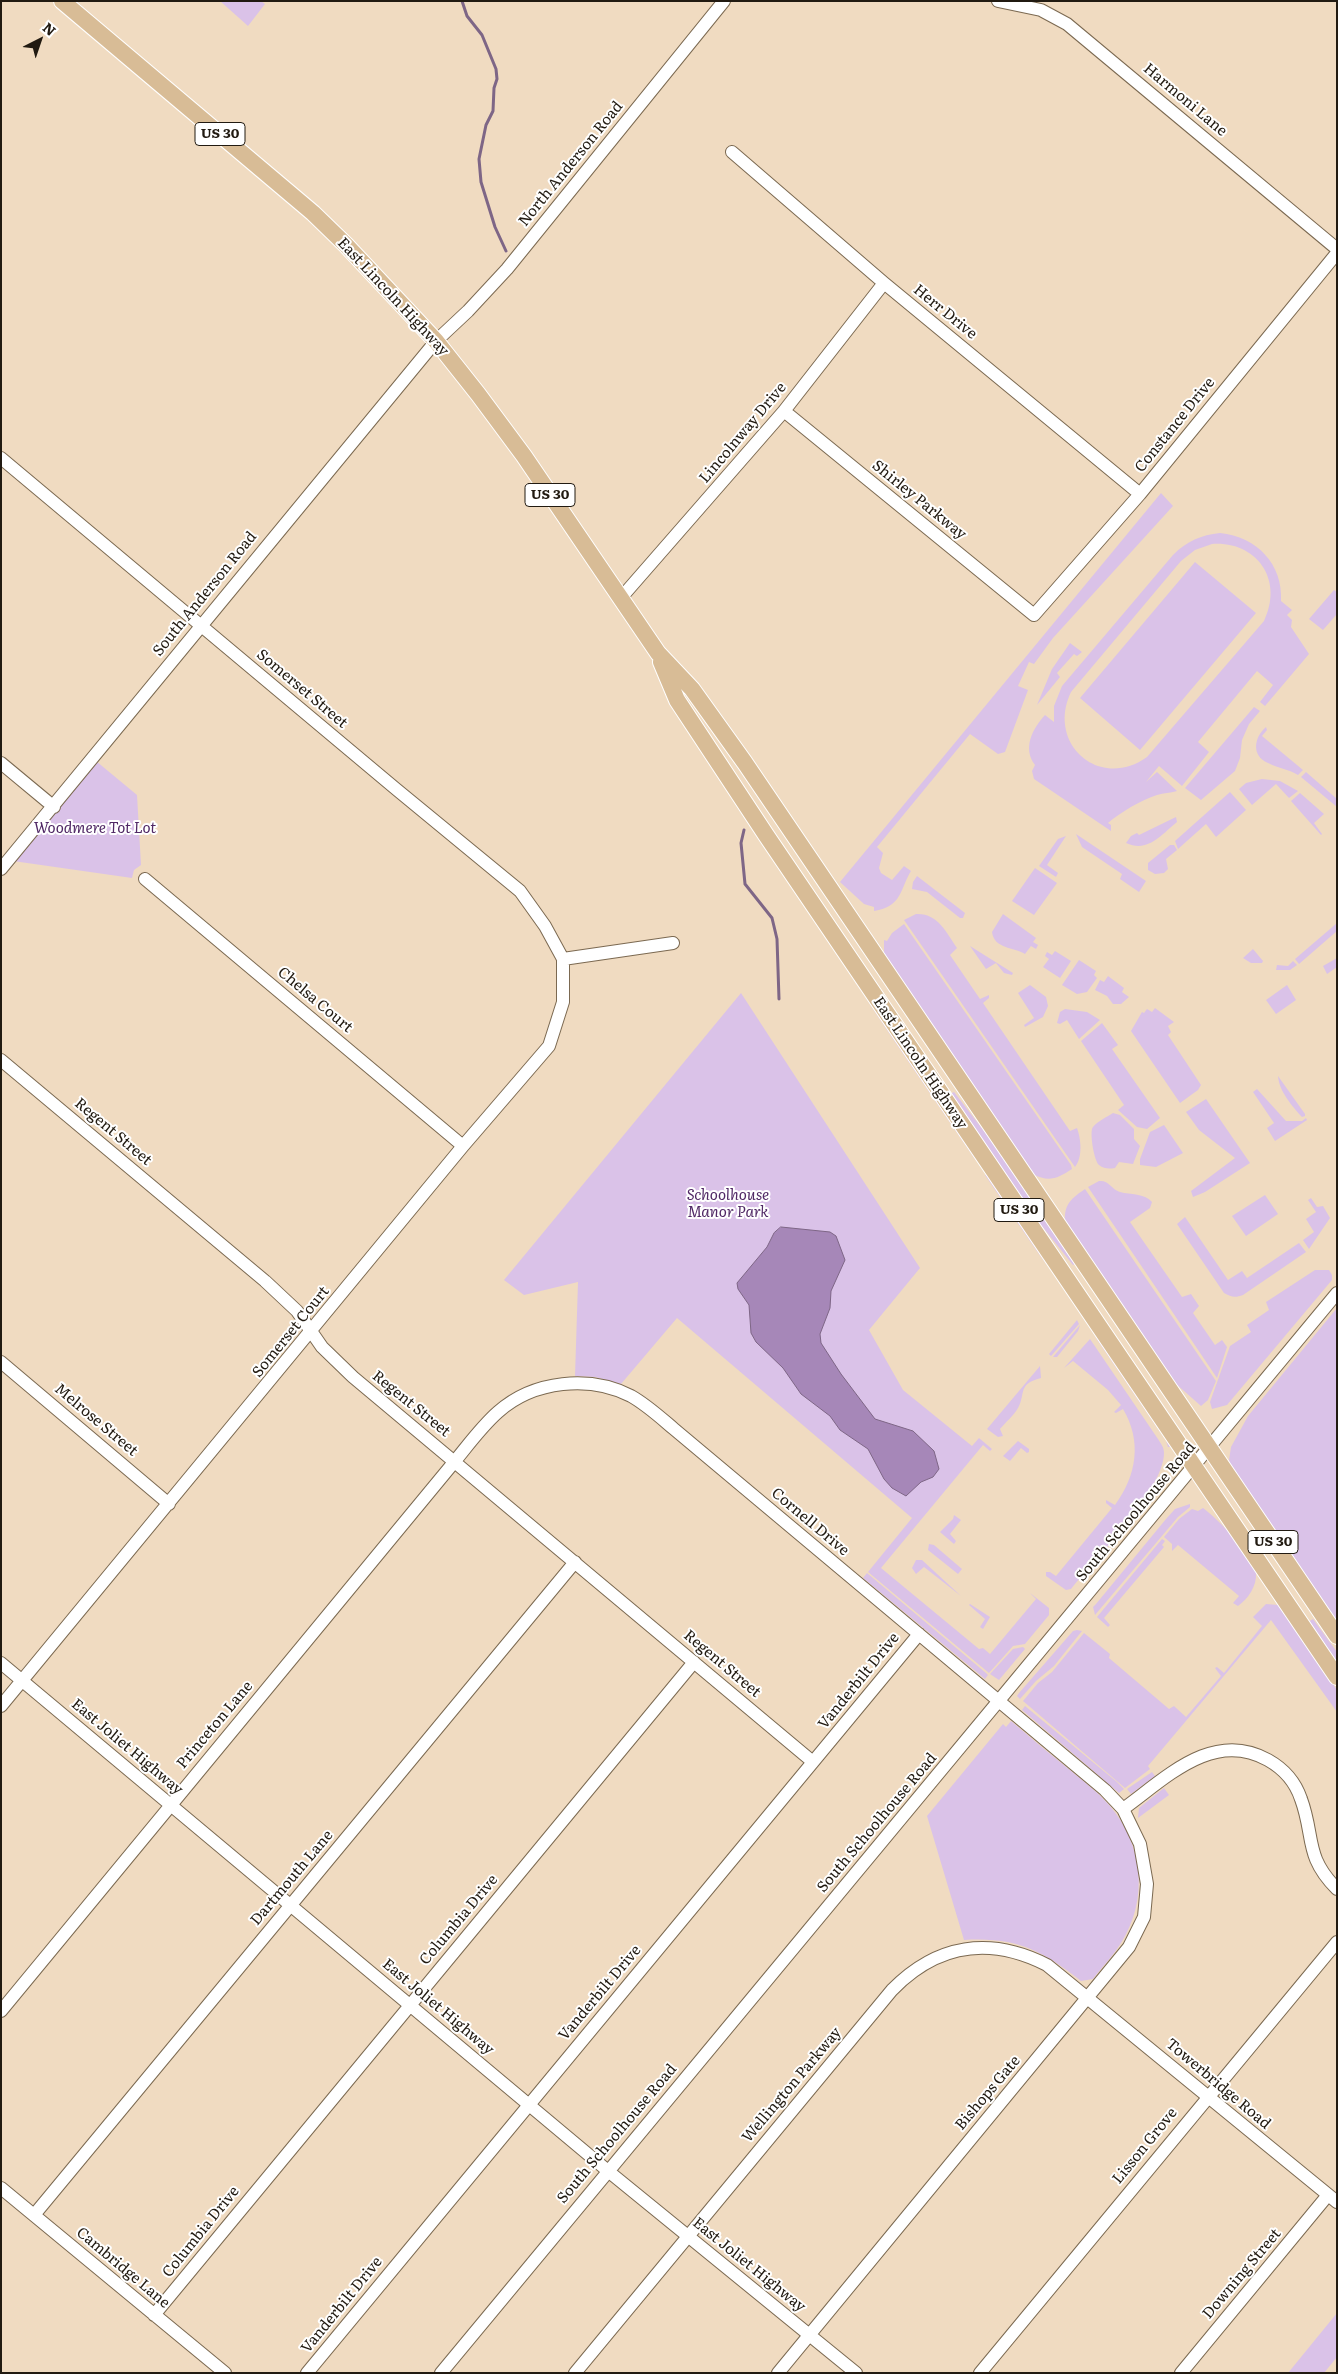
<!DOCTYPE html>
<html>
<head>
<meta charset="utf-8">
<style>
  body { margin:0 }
  #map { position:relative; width:1338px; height:2374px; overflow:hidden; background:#f0dbc1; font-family:Literata,serif }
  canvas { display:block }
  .frame { position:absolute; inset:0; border:2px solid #211a11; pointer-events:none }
  .north { position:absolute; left:15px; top:15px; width:50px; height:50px; -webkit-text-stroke:4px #fff; paint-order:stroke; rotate:41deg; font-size:14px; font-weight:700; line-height:20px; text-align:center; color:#211a11 }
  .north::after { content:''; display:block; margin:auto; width:18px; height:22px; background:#211a11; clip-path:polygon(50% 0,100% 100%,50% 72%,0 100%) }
</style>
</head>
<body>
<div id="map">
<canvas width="1338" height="2374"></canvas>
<div class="frame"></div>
<div class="north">N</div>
</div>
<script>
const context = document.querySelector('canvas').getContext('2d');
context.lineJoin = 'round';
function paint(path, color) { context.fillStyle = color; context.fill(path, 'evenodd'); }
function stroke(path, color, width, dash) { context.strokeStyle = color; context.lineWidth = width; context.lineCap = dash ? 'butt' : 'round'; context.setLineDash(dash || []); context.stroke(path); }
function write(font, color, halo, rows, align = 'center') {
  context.font = font + ' Literata,serif'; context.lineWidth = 4; context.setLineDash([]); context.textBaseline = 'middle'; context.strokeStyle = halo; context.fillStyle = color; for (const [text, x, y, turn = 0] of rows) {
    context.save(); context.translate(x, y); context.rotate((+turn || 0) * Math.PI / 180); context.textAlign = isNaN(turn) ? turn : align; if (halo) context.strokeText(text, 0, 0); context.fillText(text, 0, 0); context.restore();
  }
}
paint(new Path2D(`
  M220,1H261L265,4L248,26Z
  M1161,493L1173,506L1053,638L1034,664L1029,662L1018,686L1028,690L1005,752L998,754L970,734L877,847L883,853L879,868L881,873L892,880L904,866L911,871C900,889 902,907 874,911V907L864,904L840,882Z
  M1220,533C1257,537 1283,564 1281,601L1292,610L1287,615L1292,620L1291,627L1309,654L1265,706L1260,702L1273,685L1257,671L1198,742L1209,752L1182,786L1159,766L1146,782L1157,772L1177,791C1170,793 1164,793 1157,795C1141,800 1121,812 1108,823L1111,825V831L1034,779L1032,771L1035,765C1022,748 1033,728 1045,715L1054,722V706L1062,686L1173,555C1187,541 1201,535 1220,533ZM1212,544C1257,541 1284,580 1264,621L1147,757C1100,791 1046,744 1071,692L1181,561L1195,550Z
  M1195,562L1256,613L1140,750L1080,698Z
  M1334,590L1337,592V614L1323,630L1309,619Z
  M1070,643L1082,652L1077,656L1074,654L1057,673L1060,677L1037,705L1052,669Z
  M1254,707L1260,711L1249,724L1242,740L1240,758L1235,771L1201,800L1185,788Z
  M1266,727L1267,730L1262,736L1303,770L1298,775C1288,769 1278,768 1268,763C1251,756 1254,737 1266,727Z
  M96,761L137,795L141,865L134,870L132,878L13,861Z
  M1306,772L1337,799V807L1301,777Z
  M1262,779L1280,781L1298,791L1289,798L1276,784L1252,805L1239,789L1246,783Z
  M1230,792L1246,810L1216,837L1206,824L1178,849L1175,841Z
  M1300,793L1324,814L1314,823L1322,834L1321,835L1291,801Z
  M1176,817L1177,822C1161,835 1148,853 1126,843L1131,836L1137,833L1139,835Z
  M1076,834L1146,881L1139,892L1120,879L1122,874L1082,847Z
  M1066,836L1047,865L1058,873L1056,877L1039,866L1058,839Z
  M1170,845H1174L1177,850L1166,859L1168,869L1164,873L1155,874L1148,870V863Z
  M1035,868L1057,883L1034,915L1012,901Z
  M917,876L965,913L963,918H960L927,892L912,889L913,882Z
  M916,914C938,913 946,932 957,948L950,955L980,999L989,995V998L983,1003L1070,1131L1077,1128C1081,1139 1083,1157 1075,1167L904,920Z
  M1003,914L1036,938L1033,942L1038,945L1036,949L1031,946L1025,954C1014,947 994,949 992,932Z
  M1337,923V931L1299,964L1295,959Z
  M904,924L1071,1165L1072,1169C1058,1178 1049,1183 1033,1174L884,955V940L887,941L892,933Z
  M970,946L1013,973L1012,975L1004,973L996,963L986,969Z
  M1253,949L1263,961L1262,963H1251L1243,958Z
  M1055,951L1071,961L1060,978L1043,967L1049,959L1045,956L1047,952L1052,955Z
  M1337,958V967L1327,974L1323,966Z
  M1079,960L1096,971L1094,975L1097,978L1087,992L1077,994L1062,985Z
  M1293,961L1297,965L1290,970H1276L1277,965L1288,966Z
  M1108,976L1124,988L1122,992L1129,997L1121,1004H1113L1107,996L1095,990L1100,980L1104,982Z
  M1030,985L1046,997L1048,1006L1043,1017L1025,1027L1024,1025L1034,1018L1018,993Z
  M1287,985L1296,1000L1276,1014L1266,1000Z
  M741,993L920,1268L869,1330L903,1390L972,1446L979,1438L992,1449L990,1451L983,1445L881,1568L979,1649L983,1648L990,1654L1036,1599L1030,1593L1049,1608V1615L1025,1644L1013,1646L989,1673L868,1572L912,1518L677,1318L621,1384L595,1377L575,1376L578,1282L524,1295L504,1280Z
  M865,998L975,1156V1159Z
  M1155,1008L1174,1022L1168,1026L1171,1032L1168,1035L1201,1085L1198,1090L1180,1103L1131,1031L1142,1012L1144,1013L1147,1009L1152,1012Z
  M1065,1009L1087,1012L1100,1020L1079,1039L1067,1020L1060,1024L1057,1023L1060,1012Z
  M1102,1023L1118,1045L1112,1049L1160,1118L1147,1129L1137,1127L1118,1110L1124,1105L1081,1041Z
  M1278,1076L1305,1114V1116L1302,1117C1292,1106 1279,1091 1278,1076Z
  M1257,1089L1286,1121H1302L1306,1118L1307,1120L1275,1141L1267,1128L1274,1123L1253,1092Z
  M954,1092L997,1148L1075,1264L1073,1265L1025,1205L950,1094Z
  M1206,1099L1250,1163L1205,1192L1193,1197L1191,1191L1235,1158L1199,1130L1186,1112Z
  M1113,1113L1120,1115L1134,1129V1139L1140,1146L1133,1164L1119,1162L1115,1168C1109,1169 1104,1169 1099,1165C1094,1161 1089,1131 1093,1127C1098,1121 1107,1117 1113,1113Z
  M1164,1125L1183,1153L1156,1167L1140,1165V1159L1150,1132Z
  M985,1175H988L1047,1266Z
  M1099,1181C1109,1180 1111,1189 1120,1192C1131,1195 1144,1193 1152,1202L1150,1208L1130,1222L1182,1297L1191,1294L1199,1306L1193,1313L1215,1345L1222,1340L1227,1347L1217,1378L1088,1187Z
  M1085,1189L1216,1381L1208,1400L1201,1406L1175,1383L1065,1221C1064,1204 1072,1198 1085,1189Z
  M1265,1195L1278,1214L1246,1236L1232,1216Z
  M1311,1198L1317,1207L1323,1206L1330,1218L1309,1249L1303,1240L1314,1232L1306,1219L1316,1212L1308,1200Z
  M1185,1217L1228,1280L1242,1271L1247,1278L1299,1243L1306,1252L1243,1295C1235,1298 1231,1297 1224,1293L1177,1224Z
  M1315,1270H1329L1332,1275V1280L1227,1405L1212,1409L1210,1402L1230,1346L1251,1332L1247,1325L1269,1310L1266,1302Z
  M1337,1308V1624L1232,1469L1229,1460L1231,1447L1248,1416Z
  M1077,1320L1079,1324L1051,1356L1049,1354Z
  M1080,1325L1078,1331L1057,1357H1053Z
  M1096,1338L1098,1339L1170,1447H1168L1166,1441Z
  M1090,1339L1158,1439C1161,1444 1164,1447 1164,1453C1164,1489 1095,1560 1071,1589L1066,1590L1046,1576V1572H1050L1056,1576L1112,1508L1106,1503V1500L1115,1505C1137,1475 1142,1441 1123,1409L1116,1413L1114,1412L1121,1405L1108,1390L1073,1361L1064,1368Z
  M1040,1366L1041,1378C1017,1384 1026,1394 1018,1408C1014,1415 1005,1423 1000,1429L1003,1436L998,1437L987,1429Z
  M1018,1441L1029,1449V1452L1027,1453L1021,1448L1010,1461L1003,1456Z
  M1190,1504V1507L1178,1517L1095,1615L1093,1607L1096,1604L1166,1519L1175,1509Z
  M1203,1508C1217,1518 1254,1556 1256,1573C1257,1586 1248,1599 1238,1606L1233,1603L1239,1596L1178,1545L1172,1551V1544L1164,1537L1179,1519L1192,1509L1198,1511Z
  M954,1515L961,1520L950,1534L956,1541L954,1544L940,1532L953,1519Z
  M1162,1539L1165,1541L1162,1545L1164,1547L1104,1618L1110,1625L1108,1627L1097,1617Z
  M929,1544L934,1545L962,1569L958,1574L928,1550Z
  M916,1560H922L961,1596L924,1567L916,1574L912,1568Z
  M867,1573L986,1673L988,1675L985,1679L863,1578Z
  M970,1604L990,1617L983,1629L980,1627L985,1619L969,1605Z
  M1266,1604L1278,1605L1337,1690V1712L1271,1620L1148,1766L1150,1769L1125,1788L1023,1701L1038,1683L1052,1672L1084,1633L1110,1654L1109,1658L1169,1709L1174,1706L1186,1717L1221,1676L1215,1668L1217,1667L1224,1673L1262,1626L1253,1617Z
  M1313,1619L1337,1652V1664L1308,1622Z
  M1077,1630L1082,1631L1054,1666L1036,1681L1020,1699L1017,1696L1019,1693L1073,1631Z
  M1023,1647L1025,1649L999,1680L990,1674L1013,1649Z
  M1025,1706L1117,1782L1124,1789L1119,1793L1022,1710Z
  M1011,1721C1031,1738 1050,1754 1070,1770C1083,1781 1098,1792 1110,1806C1143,1845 1149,1899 1121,1943C1113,1956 1102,1967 1093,1979L1081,1981C1041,1950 1017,1937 964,1940L927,1816L1003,1724L1006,1727Z
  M1152,1772L1155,1776L1131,1794L1127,1789Z
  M1164,1788L1169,1795L1138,1818L1139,1808Z
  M1337,2313V2357L1324,2373H1288Z`), '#dac2e8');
const water = new Path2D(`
  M781,1227L830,1232L836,1236L845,1260L831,1291L830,1308L820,1334L821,1343L841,1374L875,1419L913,1431L934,1451L939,1469L933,1477L921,1482L906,1496L892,1488L884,1479L868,1449L840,1430L830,1416L801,1394L783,1368L756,1342L751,1333L749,1305L738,1289L737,1283L767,1247L774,1233Z`);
paint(water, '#a687b8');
stroke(water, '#7e6686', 1);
stroke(new Path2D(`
  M462,1L467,16L482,35L496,69L497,79L494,88L493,111L486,125L479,159L481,182L495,227L506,251
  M744,830L741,843L745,884L772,918L777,939L779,999`), '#7e6686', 3);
const minor = new Path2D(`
  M998,1L1041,10L1067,24L1337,249
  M732,152L884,283L1140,494
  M784,411L1034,615L1140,494L1337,253
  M1,458L396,789L520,891L545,926L563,959V1002L549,1046L463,1146L1,1706
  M620,599L784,411L884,283
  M1,763L54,807
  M1,869L436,341L468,311L507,269L724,1
  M145,879L463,1146
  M563,959L673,943
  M1,1060L265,1281L297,1311L322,1347L353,1377L813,1762
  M1,1362L169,1504
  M1,1663L608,2171L856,2373
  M1123,1809C1166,1778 1213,1729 1268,1760C1284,1769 1295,1781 1301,1799C1315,1837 1304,1856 1337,1889
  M1,2011L455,1461C469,1444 482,1426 498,1412C534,1380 590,1375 631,1396C647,1405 661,1418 674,1429L1105,1790L1123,1809L1140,1844L1147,1884L1144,1917L1129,1947L778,2373
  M1,2188L225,2373
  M34,2215L575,1562
  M154,2315L694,1662
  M307,2373L919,1634
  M441,2373L1337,1293
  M575,2373L892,1990C937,1944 990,1936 1047,1965L1337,2202
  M980,2373L1337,1942
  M1181,2373L1328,2195`);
const major = new Path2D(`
  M62,1L313,213L346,245L436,341L478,394L524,456L658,653L692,689L745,763L1337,1636
  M661,662L677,700L766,835L1337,1677`);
stroke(minor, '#7b6951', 14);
stroke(major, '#fff', 18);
stroke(minor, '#fff', 12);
stroke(major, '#d8bc96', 16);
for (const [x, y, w] of [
  [220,134,50],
  [550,495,50],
  [1019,1210,50],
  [1273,1542,50]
]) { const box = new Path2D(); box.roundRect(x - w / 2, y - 11.5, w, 23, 4); context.fillStyle = '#fff'; context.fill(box); stroke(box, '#211a11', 1); }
write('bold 14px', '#211a11', null, [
  ["US 30",220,134],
  ["US 30",550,495],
  ["US 30",1019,1210],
  ["US 30",1273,1542]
]);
write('15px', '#211a11', '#fff', [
  ["Harmoni Lane",1185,100,40],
  ["North Anderson Road",571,164,-51],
  ["East Lincoln Highway",393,297,47],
  ["Herr Drive",945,312,39],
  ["Constance Drive",1175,425,-51],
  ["Lincolnway Drive",743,433,-50],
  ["Shirley Parkway",919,500,39],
  ["South Anderson Road",205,594,-51],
  ["Somerset Street",302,689,40],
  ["Chelsa Court",315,1000,40],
  ["East Lincoln Highway",920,1063,56],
  ["Regent Street",113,1132,40],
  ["Somerset Court",291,1332,-51],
  ["Regent Street",411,1404,39],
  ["Melrose Street",96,1420,40],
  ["South Schoolhouse Road",1136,1512,-50],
  ["Cornell Drive",810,1522,40],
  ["Regent Street",722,1664,40],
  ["Vanderbilt Drive",859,1681,-51],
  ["Princeton Lane",215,1725,-50],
  ["East Joliet Highway",127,1747,40],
  ["South Schoolhouse Road",877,1823,-50],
  ["Dartmouth Lane",292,1878,-50],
  ["Columbia Drive",459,1920,-50],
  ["Vanderbilt Drive",600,1993,-50],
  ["East Joliet Highway",438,2007,40],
  ["Towerbridge Road",1218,2084,40],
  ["Wellington Parkway",792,2085,-50],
  ["Bishops Gate",988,2093,-50],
  ["South Schoolhouse Road",617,2134,-50],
  ["Lisson Grove",1145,2146,-51],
  ["Columbia Drive",201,2232,-51],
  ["East Joliet Highway",749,2265,39],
  ["Cambridge Lane",123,2268,40],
  ["Downing Street",1242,2274,-50],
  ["Vanderbilt Drive",342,2305,-51]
]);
write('italic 15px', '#502865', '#fff', [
  ["Woodmere Tot Lot",95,829],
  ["Schoolhouse",728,1196],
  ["Manor Park",728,1213]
]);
</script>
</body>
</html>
